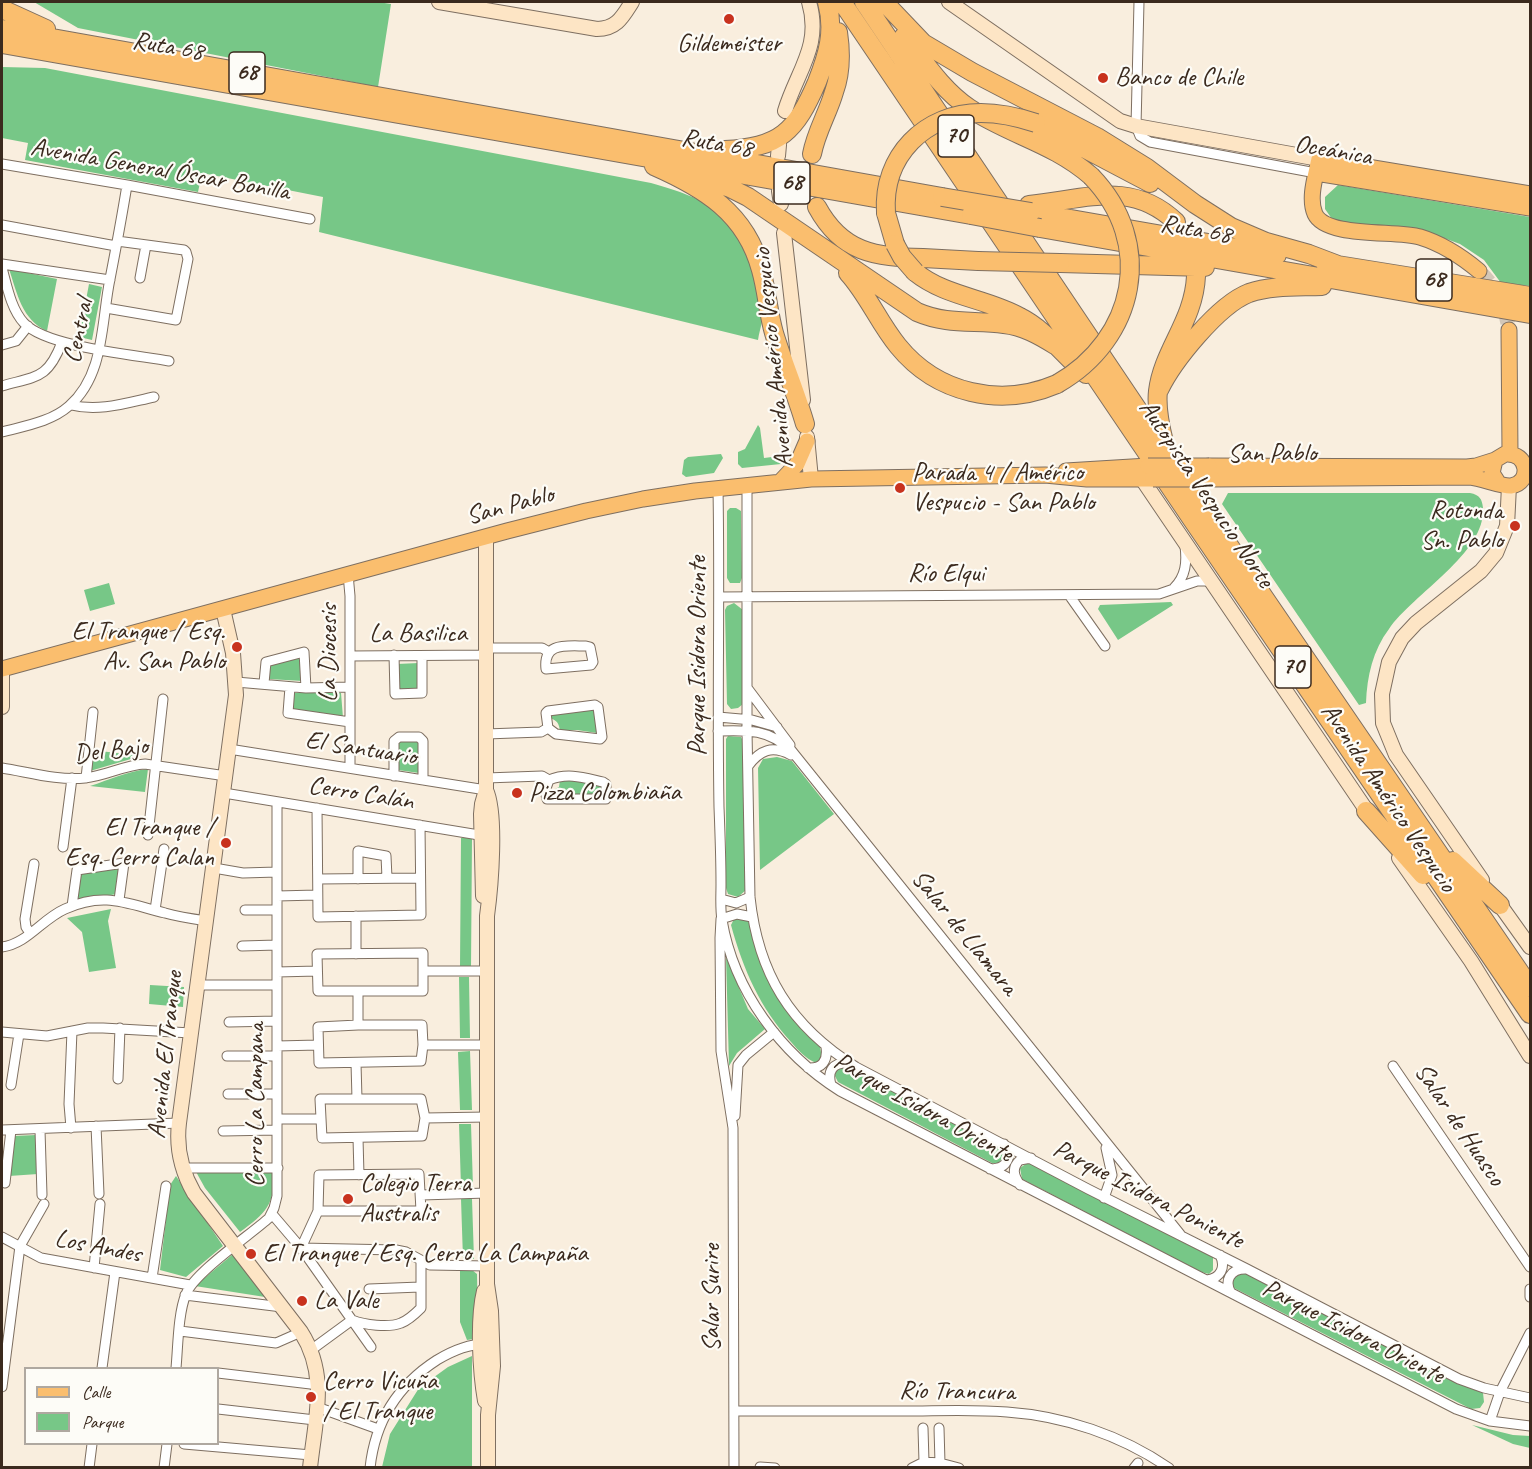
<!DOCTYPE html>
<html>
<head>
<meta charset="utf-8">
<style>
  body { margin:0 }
  #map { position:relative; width:1532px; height:1469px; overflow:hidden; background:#f9eede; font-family:Caveat,sans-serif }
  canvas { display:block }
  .frame { position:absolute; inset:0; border:3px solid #3b2a1e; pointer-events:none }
  .legend { position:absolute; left:24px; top:1367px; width:195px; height:78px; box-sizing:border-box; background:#fdfcf7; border:2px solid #afa8a0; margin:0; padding:8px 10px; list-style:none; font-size:18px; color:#3b2a1e }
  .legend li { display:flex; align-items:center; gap:12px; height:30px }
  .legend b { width:30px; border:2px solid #afa8a0 }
</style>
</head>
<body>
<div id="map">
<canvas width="1532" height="1469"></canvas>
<div class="frame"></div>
<ul class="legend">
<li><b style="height:8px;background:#fabe6e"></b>Calle</li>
<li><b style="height:16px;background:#77c787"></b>Parque</li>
</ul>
</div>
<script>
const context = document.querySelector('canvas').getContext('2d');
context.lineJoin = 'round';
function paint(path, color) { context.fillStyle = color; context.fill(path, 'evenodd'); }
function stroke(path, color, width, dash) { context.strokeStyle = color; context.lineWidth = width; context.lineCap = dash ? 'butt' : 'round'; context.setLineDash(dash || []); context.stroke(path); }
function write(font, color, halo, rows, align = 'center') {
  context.font = font + ' Caveat,sans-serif'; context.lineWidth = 4.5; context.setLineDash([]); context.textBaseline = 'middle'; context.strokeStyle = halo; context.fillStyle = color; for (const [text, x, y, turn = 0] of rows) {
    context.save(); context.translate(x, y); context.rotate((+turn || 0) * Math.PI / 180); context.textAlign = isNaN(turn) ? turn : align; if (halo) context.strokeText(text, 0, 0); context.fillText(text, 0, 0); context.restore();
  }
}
paint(new Path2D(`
  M34,2H378L391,4L378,87L78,28Z
  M2,67L45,68L651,183C707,199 739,213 757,273C760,281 765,291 765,299C766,312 760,327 758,340L319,232L323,197L202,173L198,192L25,160L28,143L2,138Z
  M1338,185L1530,217V286L1501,283L1484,260L1460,244L1433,234L1348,223L1332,219L1325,209V197Z
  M9,269L57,279L47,331C22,320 17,293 9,269Z
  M89,284L102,287L92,340L79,337Z
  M758,425L760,428L764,458L780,456L781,464L742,468L738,464V452L745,449Z
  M721,454L723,458L714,473L686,477L682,474L684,460L688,457Z
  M1228,493H1470C1480,495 1482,499 1483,508C1486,553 1413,594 1389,629C1373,650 1367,676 1366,703L1359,705L1222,504Z
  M730,508H736L741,511L742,578L740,583H730L727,578V511Z
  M109,583L115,604L90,611L84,590Z
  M1171,602L1173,605L1118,640L1098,609L1100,605Z
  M734,603L743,610V704L738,708L731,709L727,704L725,610L727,606Z
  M302,657L303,681L268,679L269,665Z
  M419,663L420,690L398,691L397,664Z
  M293,693H341L343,718L292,710Z
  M591,709L596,714L597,733L577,730L560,731C559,723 557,720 549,718V715Z
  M728,736L741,737L743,741L746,890L738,897L728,894L726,888V739Z
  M402,740L418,741L419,773L398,770V743Z
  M92,750L141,756L90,771Z
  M777,757L792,761L834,814L760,870L758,768L763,759Z
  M148,769L145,792L90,786C109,780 128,771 148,769Z
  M571,779L600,785L603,795H550V792L559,787L560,780Z
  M461,838H472L471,968L460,967Z
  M120,867L117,894L75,901L80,874Z
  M111,909L108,921L116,968L89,972L82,932L67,918Z
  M742,918L748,920L761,964L775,993L795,1022L820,1047L822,1057L816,1063C805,1058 799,1051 791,1042C760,1008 743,969 731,925L734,919Z
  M726,957L748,1009L765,1029L737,1053L729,1066Z
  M459,977H469L470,1038H460Z
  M150,985L184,987L183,1007L149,1004Z
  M470,1051L472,1110H460L458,1052Z
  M842,1066H849L1000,1145C1003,1152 1004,1157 999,1163H992L838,1082L835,1076L836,1070Z
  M459,1124H471L473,1187H461Z
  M36,1135L38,1174L9,1176L13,1136Z
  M1030,1161L1213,1256V1270L1209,1274L1201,1272L1022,1179L1020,1168Z
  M195,1170L273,1172C276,1204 265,1214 240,1232L205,1188Z
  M176,1176L223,1246L186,1277L160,1270L170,1185Z
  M461,1199H472L474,1259H463Z
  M233,1254L265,1297L195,1286Z
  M460,1270H472L477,1274L478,1332L474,1339L467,1340L460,1322Z
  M1245,1273L1457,1383L1483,1393L1484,1402L1480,1408L1471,1409L1234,1288L1230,1283L1232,1275Z
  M472,1356V1467H382L390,1434L419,1388L448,1367Z
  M1472,1425L1513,1435L1530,1436V1448L1513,1444Z`), '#77c787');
stroke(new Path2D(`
  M1479,271C1496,288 1506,306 1509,330`), '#d3c7b8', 15, [15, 8]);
const street = new Path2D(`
  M1139,2L1136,126L1140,136L1150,142L1316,173
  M2,164L127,185L310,219
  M2,225L116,246
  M2,264L110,280
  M2,268C7,286 11,309 24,323C46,347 136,355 169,361
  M140,278L146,245
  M106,308L176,320L188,259L186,252L184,250L117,241
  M2,345L16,341L28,326
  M2,386C37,376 48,379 62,342
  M71,405C99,412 126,403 154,397
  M2,432C24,426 51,422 69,406C105,375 101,322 110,279C116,248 122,216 127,185
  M747,485V730L750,897C758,973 790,1026 856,1067L1088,1189L1247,1269L1459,1379L1484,1388L1530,1398
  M718,489C720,595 717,701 719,807C720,833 721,858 721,884C721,896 720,909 722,920C734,991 781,1054 840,1091L1456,1409L1490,1421L1530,1426
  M348,574L350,596V767
  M1174,588C1186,576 1187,562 1185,546
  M1069,595L1105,646
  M719,597L1159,594L1197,581H1212
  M586,646L590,647L593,662L591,665L546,669C543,642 566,646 586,646Z
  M486,648H542L549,652
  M394,655L395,694L422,693V656
  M350,656L486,655
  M236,682L306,688L350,687
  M264,683L266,662L304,652L306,688
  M290,687L288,713L350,722
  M748,689L790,745
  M595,705L598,707L602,737L600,739L556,734L548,728L546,713L548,711Z
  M718,717L752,720L777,727
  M718,731C749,730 767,729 791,750L1180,1234
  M486,734L541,732L548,728
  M229,749L486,790
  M748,766C760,750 772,745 791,755
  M2,768C28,772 58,781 85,778C106,776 124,765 145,764L226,776
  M394,776V741L399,737H419L423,741V780
  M86,778L93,712
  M486,778L542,776L549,780C568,772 585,778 603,782L606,784V799H547L545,791L549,780
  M224,793L485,836
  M317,808L318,917L421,915L420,825
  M148,835L163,699
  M63,847L72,778
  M214,868L243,873L277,872
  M318,879L420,878
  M358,879V851L386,856L387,878
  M277,896L317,895
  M721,899L736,903L750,897
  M72,906L77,870L124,863L119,900
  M155,910L164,849
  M245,910H277
  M356,916V954
  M30,933L26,927L25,919L34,864
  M242,946L277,945
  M2,947C27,944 42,919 65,909C105,891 127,904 165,913C179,917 193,919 207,921
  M423,953V991H318L317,954Z
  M423,971H487
  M277,972L317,971
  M198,985H277
  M358,991V1025
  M229,1022L277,1021
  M358,1025H422L423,1045L421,1061L319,1063L318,1027Z
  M2,1032L47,1036L88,1028H103L191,1033
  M423,1045H487
  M277,1046L318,1045
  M227,1056H277
  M356,1063L357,1099
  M1393,1066L1530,1267
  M808,1068C822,1069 828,1061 826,1047
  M118,1079L120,1028
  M11,1085L19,1034
  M831,1085C827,1071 833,1062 848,1063
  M228,1094H277
  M320,1099H421L425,1118L422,1136L322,1138Z
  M735,1116L738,1065L746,1055L774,1032
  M425,1118L487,1117
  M277,1119H321
  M96,1126L99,1194
  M71,1128L69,1104L72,1031
  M2,1130L179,1123
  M40,1130L42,1195
  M223,1131L277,1130
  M358,1138L359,1175
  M183,1168H278
  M990,1169C1000,1169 1007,1166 1009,1155L1004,1144
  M5,1183L11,1130
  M1020,1185C1014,1176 1011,1168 1020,1160L1031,1158
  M421,1195L487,1193
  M1104,1198L1112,1175L1106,1148
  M272,1214L301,1248L371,1347
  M2,1237L41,1258L190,1285
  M301,1248L318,1211L319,1175L419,1174L421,1211H318
  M301,1248L396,1250L406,1252L430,1265L487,1266
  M94,1268L100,1204
  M152,1278L166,1186
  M1207,1280C1221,1278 1226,1267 1220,1255
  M369,1289L420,1287
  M1530,1289V1297
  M1231,1293C1224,1281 1230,1269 1245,1269
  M185,1295L282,1307
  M352,1320C364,1325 389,1328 401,1323C409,1320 415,1314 421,1308V1261
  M180,1331L276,1343L301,1332
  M311,1350L352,1320
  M102,1368L115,1272
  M176,1368C178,1347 178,1313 186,1294C194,1273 250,1235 269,1218L274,1208L277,1196V802
  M218,1373L319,1385
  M2,1387L20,1246L44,1204
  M317,1407L378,1429
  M218,1409L315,1420
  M734,1411C790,1411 846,1411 902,1411C937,1411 972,1409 1007,1412C1064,1416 1121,1435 1169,1468
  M1490,1421L1500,1392L1530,1333
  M923,1428L924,1462
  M939,1428L940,1463
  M184,1444L311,1455
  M760,1467L775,1468
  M89,1468L92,1444
  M164,1468L167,1444
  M370,1468C375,1422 398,1385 437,1360C452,1351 467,1344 485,1344
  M734,1468L733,1128L721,1051L720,938L721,919L737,914L752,917
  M912,1468L924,1462L940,1463L959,1468
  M1134,1468L1138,1463`);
const secondary = new Path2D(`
  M439,2L597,29C617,29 623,16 632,2
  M949,2L1120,121L1136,126L1319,159
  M785,111C797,71 822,46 809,2
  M778,156L779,145
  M779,191L781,204
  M784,233L803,400
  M807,437L811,479
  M1142,479L1371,817
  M223,609L233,653L236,695L179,1123C176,1148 182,1172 194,1193L301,1332C329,1376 315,1419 310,1468
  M2,670V707
  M486,790C497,814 491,887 487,916V1284L491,1311L493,1366L488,1415V1468
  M1399,858L1471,961L1530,1056
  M1482,880L1396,755L1383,723L1382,694L1389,662L1402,638L1416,623L1481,571L1496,553L1507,526L1509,486
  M483,896L481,814L482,804L486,790V537
  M1495,898L1530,947
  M484,1291C477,1320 480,1372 485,1401`);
const primary = new Path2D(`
  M1316,173L1530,208
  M1479,271C1461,256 1443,244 1420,237C1396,230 1326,238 1315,214C1308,198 1316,175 1319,159L1530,194
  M1509,330L1510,453
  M1209,466L1467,467L1476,466L1495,460
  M1066,471L1148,466
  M1212,479L1470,477C1481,478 1503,487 1511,486C1532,483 1529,452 1505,454L1495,460L1492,473L1499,484
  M780,482L797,464L807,441
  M2,669L507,531L586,511L643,499L695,491L811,479L1045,475L1087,479H1153`);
const highway = new Path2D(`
  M842,2L1193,521L1530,1014
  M864,2L1257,587L1530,987
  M884,2L923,43L972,72L1097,137L1147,168L1195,204L1231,227L1266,242L1309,254L1338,265
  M2,9L46,29
  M2,29L942,197
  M904,36C923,60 942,90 969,108C1010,135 1053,143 1091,176
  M2,44L971,215
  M1036,123L1150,183
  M725,150C780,148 796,131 817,82C828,54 835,31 827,2
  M812,154C816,132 828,113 834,92C841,73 841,52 838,32
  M654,166C704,188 746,213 761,270C767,291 768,312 774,333C783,363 796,393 805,424
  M692,176L730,188L748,197L917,312C947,325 973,320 1004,324C1023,326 1039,335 1055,345
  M1029,205C1083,200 1131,179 1176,222
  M817,207C842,253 875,257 923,258C941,259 960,260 978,261
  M1031,212L1277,255
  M886,213L895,244
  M1040,228L1530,314
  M1060,263L1205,267
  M1325,263L1530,296
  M915,272C946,297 986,298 1020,317C1046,330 1064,356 1086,374
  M848,273C868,295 879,323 898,346C937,394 1001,408 1057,384
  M1159,390C1173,361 1218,305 1249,293C1272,285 1299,287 1322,286
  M1164,442C1160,426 1156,408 1158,391C1163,350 1194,321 1196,276
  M1366,811L1423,875
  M1453,861L1500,905`);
stroke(street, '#7e6f61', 11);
stroke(secondary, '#7e6f61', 16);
stroke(primary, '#7e6f61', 17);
stroke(highway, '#7e6f61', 20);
stroke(street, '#fff', 9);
stroke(secondary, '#fde5c5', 14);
stroke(primary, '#fabe6e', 15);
stroke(highway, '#fabe6e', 18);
const primaryBridge = new Path2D(`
  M1148,466H1209
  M1153,479H1212`);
const highwayBridge = new Path2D(`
  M942,197L1031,212
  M886,213C882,156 925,113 981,113C1000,113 1018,117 1036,123
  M971,215L1040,228
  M895,244L902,257L915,272
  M978,261L1060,263
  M1057,384C1136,339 1156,243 1091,176`);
stroke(primaryBridge, '#7e6f61', 17, []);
stroke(highwayBridge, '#7e6f61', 20, []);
stroke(primaryBridge, '#fabe6e', 15);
stroke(highwayBridge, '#fabe6e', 18);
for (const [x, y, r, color] of [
  [729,19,6,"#c8321e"],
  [1103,78,6,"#c8321e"],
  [900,488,6,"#c8321e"],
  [1515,526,6,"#c8321e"],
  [237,647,6,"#c8321e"],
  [517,793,6,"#c8321e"],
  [226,843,6,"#c8321e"],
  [348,1199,6,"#c8321e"],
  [251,1254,6,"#c8321e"],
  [302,1301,6,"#c8321e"],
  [311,1397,6,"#c8321e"]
]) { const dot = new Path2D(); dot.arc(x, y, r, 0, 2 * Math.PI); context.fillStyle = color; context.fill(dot); stroke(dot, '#fdfcf7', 2); }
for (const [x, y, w] of [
  [247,73,36],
  [956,136,36],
  [792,183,36],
  [1434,280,36],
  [1293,667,36]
]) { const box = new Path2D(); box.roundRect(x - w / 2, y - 21, w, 42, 4.5); context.fillStyle = '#fdfcf7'; context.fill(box); stroke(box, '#3b2a1e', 1.5); }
write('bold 24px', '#3b2a1e', null, [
  ["68",247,73],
  ["70",956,136],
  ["68",792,183],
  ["68",1434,280],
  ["70",1293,667]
]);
write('26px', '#3b2a1e', '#fdfcf7', [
  ["Gildemeister",729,44,"center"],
  ["Banco de Chile",1115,78],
  ["Parada 4 / Américo",912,473],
  ["Vespucio - San Pablo",912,503],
  ["Rotonda",1503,511,"right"],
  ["Sn. Pablo",1503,541,"right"],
  ["El Tranque / Esq.",225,632,"right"],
  ["Av. San Pablo",225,662,"right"],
  ["Pizza Colombiaña",529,793],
  ["El Tranque /",214,828,"right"],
  ["Esq. Cerro Calan",214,858,"right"],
  ["Colegio Terra",360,1184],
  ["Australis",360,1214],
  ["El Tranque / Esq. Cerro La Campaña",263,1254],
  ["La Vale",314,1301],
  ["Cerro Vicuña",323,1382],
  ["/ El Tranque",323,1412]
], 'left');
write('26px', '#3b2a1e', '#fdfcf7', [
  ["Ruta 68",168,47,10],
  ["Ruta 68",717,144,10],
  ["Oceánica",1333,151,10],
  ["Avenida General Óscar Bonilla",160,170,10],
  ["Ruta 68",1196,230,10],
  ["Central",79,331,-78],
  ["Avenida Américo Vespucio",774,358,-96],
  ["San Pablo",1272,454],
  ["Autopista Vespucio Norte",1206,494,56],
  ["San Pablo",510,506,-15],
  ["Río Elqui",946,574],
  ["La Basilica",418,634],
  ["La Diocesis",329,653,-90],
  ["Parque Isidora Oriente",698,656,-90],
  ["El Santuario",361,749,9],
  ["Del Bajo",111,751,-7],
  ["Cerro Calán",361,794,9],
  ["Avenida Américo Vespucio",1388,798,56],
  ["Salar de Llamara",964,933,51],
  ["Avenida El Tranque",166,1055,-84],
  ["Cerro La Campana",256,1105,-90],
  ["Parque Isidora Oriente",923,1108,29],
  ["Salar de Huasco",1459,1125,56],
  ["Parque Isidora Poniente",1148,1195,27],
  ["Los Andes",98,1247,11],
  ["Salar Surire",712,1298,-90],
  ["Parque Isidora Oriente",1353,1332,27],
  ["Río Trancura",957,1392,1]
]);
</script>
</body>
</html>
